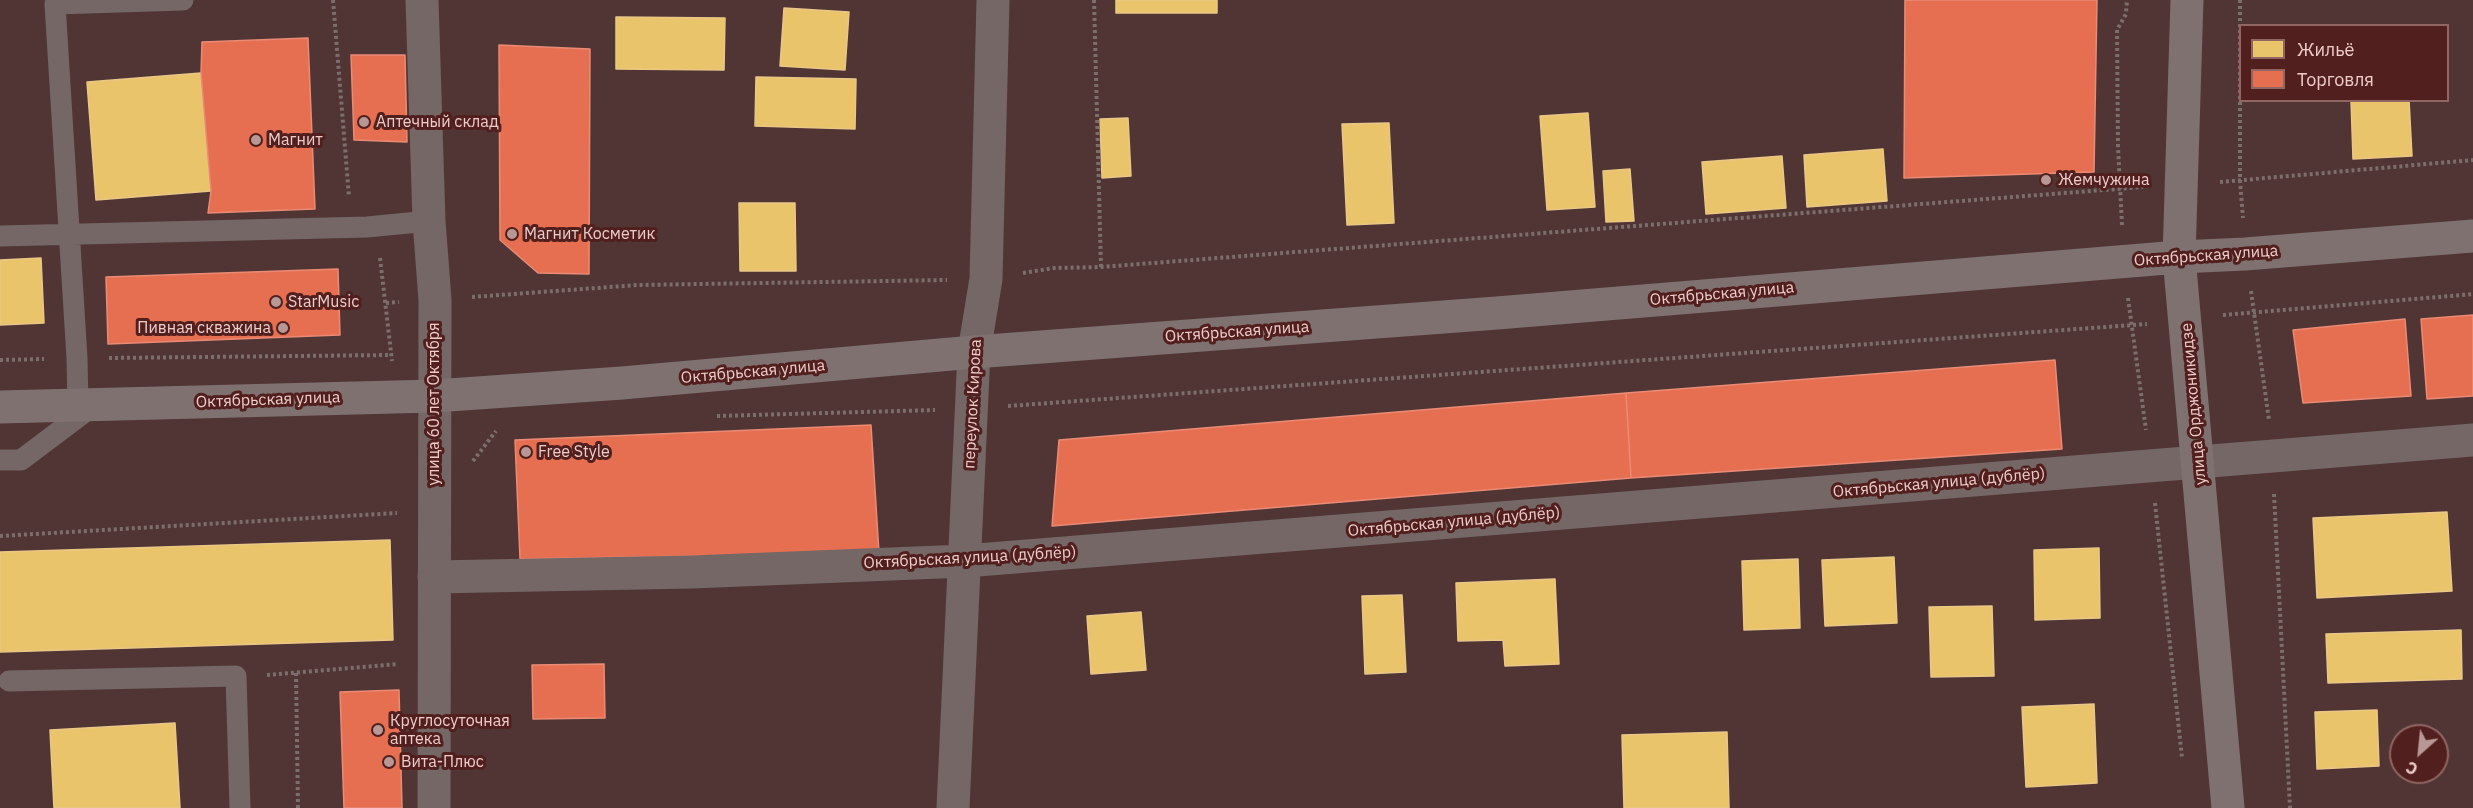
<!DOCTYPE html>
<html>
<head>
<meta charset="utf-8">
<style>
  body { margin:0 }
  #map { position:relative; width:2473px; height:808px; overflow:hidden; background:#503534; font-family:"IBM Plex Sans",sans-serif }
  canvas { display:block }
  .legend { position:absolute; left:2239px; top:24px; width:210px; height:78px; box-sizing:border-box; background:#511f1d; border:2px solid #906562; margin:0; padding:8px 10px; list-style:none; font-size:18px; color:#eecdca }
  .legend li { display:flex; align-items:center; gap:12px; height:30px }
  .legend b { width:30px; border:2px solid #906562 }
  .north { position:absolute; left:2389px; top:724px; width:60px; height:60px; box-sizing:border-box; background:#511f1d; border:2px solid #906562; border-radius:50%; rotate:207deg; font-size:16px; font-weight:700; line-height:24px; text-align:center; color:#eecdca }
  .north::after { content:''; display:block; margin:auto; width:21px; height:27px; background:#b79896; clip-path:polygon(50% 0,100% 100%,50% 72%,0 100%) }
</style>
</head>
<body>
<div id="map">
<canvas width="2473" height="808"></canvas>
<ul class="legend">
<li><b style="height:16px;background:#e9c46a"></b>Жильё</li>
<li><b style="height:16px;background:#e76f51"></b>Торговля</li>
</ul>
<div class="north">С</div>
</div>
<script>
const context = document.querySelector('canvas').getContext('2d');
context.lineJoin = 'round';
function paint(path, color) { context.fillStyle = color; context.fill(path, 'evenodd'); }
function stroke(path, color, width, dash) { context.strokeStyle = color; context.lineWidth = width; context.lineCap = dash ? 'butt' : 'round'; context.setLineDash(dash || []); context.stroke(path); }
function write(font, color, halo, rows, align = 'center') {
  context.font = font + ' "IBM Plex Sans",sans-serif'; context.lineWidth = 6; context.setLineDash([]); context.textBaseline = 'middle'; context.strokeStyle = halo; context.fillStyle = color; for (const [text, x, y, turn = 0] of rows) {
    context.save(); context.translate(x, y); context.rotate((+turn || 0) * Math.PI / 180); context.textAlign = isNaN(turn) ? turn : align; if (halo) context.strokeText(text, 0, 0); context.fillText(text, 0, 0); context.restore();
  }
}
const homes = new Path2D(`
  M1116,0H1217V13H1116Z
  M784,8L849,12L845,70L780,66Z
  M616,17L725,18L724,70L616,69Z
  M201,73L211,191L96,200L87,82Z
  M756,77L856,79L855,129L755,126Z
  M2351,100H2409L2412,156L2353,159Z
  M1588,113L1595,207L1547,210L1540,116Z
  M1128,118L1131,176L1102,178L1100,119Z
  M1389,123L1394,223L1347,225L1342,124Z
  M1883,149L1887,201L1807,207L1804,155Z
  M1782,156L1786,208L1706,214L1702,162Z
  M1630,169L1634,221L1606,222L1603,171Z
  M739,203H795L796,271H740Z
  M41,258L44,323L0,325V260Z
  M2447,512L2452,591L2317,598L2313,518Z
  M390,540L393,640L0,652V552Z
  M2099,548L2100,618L2035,620L2034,550Z
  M1894,557L1897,623L1825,626L1822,560Z
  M1798,559L1800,628L1744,630L1742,561Z
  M1555,579L1559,664L1505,666L1503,640L1458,641L1456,583Z
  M1402,595L1406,672L1365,674L1362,596Z
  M1992,606L1994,676L1931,677L1929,607Z
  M1141,612L1146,670L1091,674L1087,616Z
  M2461,630L2462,679L2328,683L2326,634Z
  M2094,704L2097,783L2026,787L2022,707Z
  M2377,710L2379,766L2317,769L2315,712Z
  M175,723L180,808H54L50,730Z
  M1727,732L1729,808H1624L1622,735Z`);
paint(homes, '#e9c46a');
stroke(homes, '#eac787', 1.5);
const shops = new Path2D(`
  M1905,0H2097L2094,172L1904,178Z
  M308,38L315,209L208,213L211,191L201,73L202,42Z
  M499,45L590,49L589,274L538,273L500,240Z
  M351,55H405L407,142L354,140Z
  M338,269L340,335L108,344L106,277Z
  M2473,315V396L2427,399L2421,319Z
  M2405,319L2411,396L2303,403L2293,330Z
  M2055,360L2062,449L1631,478L1626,393Z
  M1626,393L1631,478L1052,526L1059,440Z
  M871,425L879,553L520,559L515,440Z
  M604,664L605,718L533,719L532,665Z
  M399,690L402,808H344L340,692Z`);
paint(shops, '#e76f51');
stroke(shops, '#e98b75', 1.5);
stroke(new Path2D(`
  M333,0L349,197
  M1094,0L1101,267
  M2240,0V181L2243,218
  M2220,182L2473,160
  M2122,225L2118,147L2117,30L2126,14L2127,0
  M380,258L392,361
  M1023,273L1054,268L1101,267L2143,187
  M2251,291L2269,420
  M472,297L638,285L947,280
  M2128,298L2146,430
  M386,303L399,302
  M2223,315L2473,294
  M109,358L390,355
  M0,360L44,359
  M1008,406L2147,324
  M717,416L935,410
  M473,461L496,431
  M2274,494L2290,808
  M2155,503L2182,758
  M0,536L397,513
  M296,673L298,808
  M267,675L398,664`), '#7c6e6d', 4, [3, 3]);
stroke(new Path2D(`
  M0,236L367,227L429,221
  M78,405L77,358L55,4L183,0
  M0,460H21L94,405
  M9,681L236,676L240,808`), '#746766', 21);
stroke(new Path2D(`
  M422,0L429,221L435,300L434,808
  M434,577L692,572L965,561L2473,440
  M953,808L974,352L986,279L993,0`), '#746766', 33);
stroke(new Path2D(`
  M2187,0L2179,257L2228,808
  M0,407L434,396L622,383L974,352L1497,313L2179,257L2245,254L2473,236`), '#7f7170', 33);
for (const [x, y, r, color] of [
  [364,122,6,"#b79896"],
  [256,140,6,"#b79896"],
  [2046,180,6,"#b79896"],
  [512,234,6,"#b79896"],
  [276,302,6,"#b79896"],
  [283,328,6,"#b79896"],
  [526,452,6,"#b79896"],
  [378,730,6,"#b79896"],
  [389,762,6,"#b79896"]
]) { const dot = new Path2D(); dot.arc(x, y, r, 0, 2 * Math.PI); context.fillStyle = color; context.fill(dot); stroke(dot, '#511f1d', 2); }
write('16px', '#eecdca', '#511f1d', [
  ["Аптечный склад",376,122],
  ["Магнит",268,140],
  ["Жемчужина",2058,180],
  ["Магнит Косметик",524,234],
  ["StarMusic",288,302],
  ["Пивная скважина",271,328,"right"],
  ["Free Style",538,452],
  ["Круглосуточная",390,721],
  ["аптека",390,739],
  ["Вита-Плюс",401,762]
], 'left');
write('16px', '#eecdca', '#511f1d', [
  ["Октябрьская улица",2206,256,-4],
  ["Октябрьская улица",1722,294,-5],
  ["Октябрьская улица",1237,332,-4],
  ["Октябрьская улица",753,372,-5],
  ["Октябрьская улица",268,400,-2],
  ["улица 60 лет Октября",434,404,-90],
  ["переулок Кирова",973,404,-87],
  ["улица Орджоникидзе",2194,404,-95],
  ["Октябрьская улица (дублёр)",1939,483,-5],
  ["Октябрьская улица (дублёр)",1454,522,-5],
  ["Октябрьская улица (дублёр)",970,558,-3]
]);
</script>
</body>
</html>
